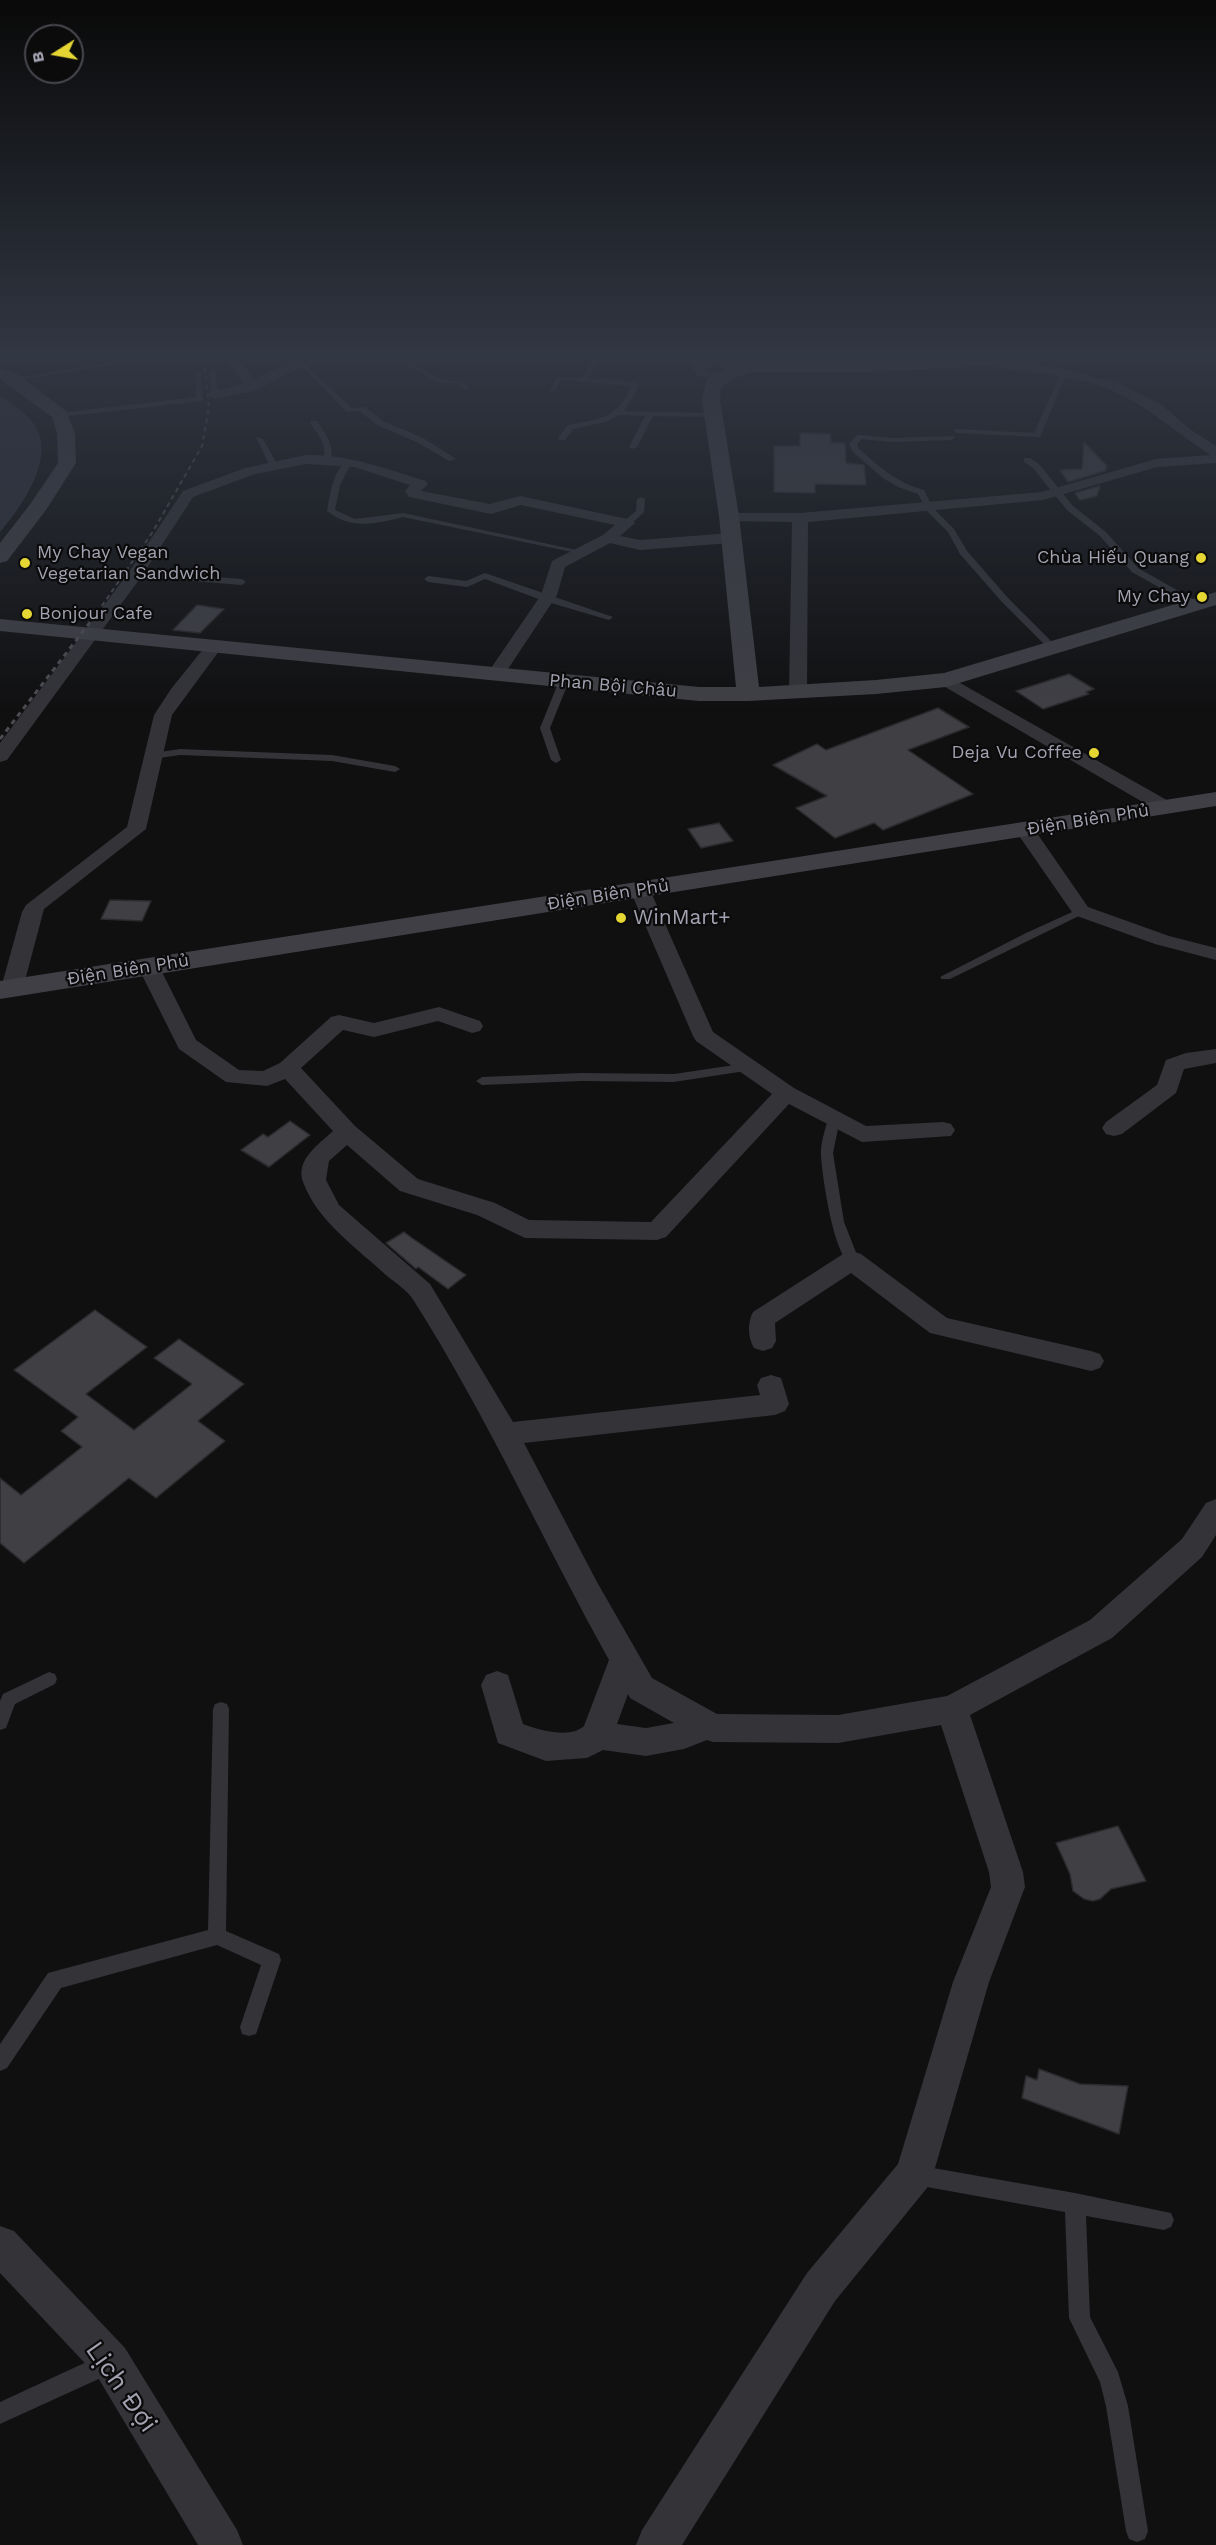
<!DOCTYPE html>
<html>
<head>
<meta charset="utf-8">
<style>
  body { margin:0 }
  #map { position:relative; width:1216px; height:2545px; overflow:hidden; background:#101011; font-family:"Work Sans",sans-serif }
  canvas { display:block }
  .north { position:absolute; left:24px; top:24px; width:60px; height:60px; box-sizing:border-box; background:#0b0b0c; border:2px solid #47474e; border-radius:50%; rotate:259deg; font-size:16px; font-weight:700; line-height:24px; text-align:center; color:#a2a2b1 }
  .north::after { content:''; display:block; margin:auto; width:21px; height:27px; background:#e5d634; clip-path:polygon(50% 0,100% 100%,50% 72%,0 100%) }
</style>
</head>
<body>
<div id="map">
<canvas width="1216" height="2545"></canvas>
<div class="north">B</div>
</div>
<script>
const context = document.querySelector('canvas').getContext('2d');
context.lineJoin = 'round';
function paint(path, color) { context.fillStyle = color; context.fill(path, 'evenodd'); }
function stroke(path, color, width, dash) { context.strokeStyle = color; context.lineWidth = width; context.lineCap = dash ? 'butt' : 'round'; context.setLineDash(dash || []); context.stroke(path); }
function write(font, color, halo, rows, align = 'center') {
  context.font = font + ' "Work Sans",sans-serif'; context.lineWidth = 4.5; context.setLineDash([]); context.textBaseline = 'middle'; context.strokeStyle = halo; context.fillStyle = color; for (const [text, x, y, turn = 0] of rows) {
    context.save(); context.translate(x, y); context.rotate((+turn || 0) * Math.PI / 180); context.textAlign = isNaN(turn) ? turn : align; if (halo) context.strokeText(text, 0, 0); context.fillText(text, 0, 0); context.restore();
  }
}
paint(new Path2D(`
  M693,356H980L729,370L718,367L701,369Z`), '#1c1c1e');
paint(new Path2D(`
  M0,396C13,404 31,416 38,431C52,464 20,508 0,532Z`), '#2c313a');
const building = new Path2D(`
  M800,433L830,434L831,443H845L846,463L864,465L866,485L815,484V493L774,492V446H800Z
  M1084,442L1107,466L1105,471L1068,482L1060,470L1082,469Z
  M1100,486L1097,496L1080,500L1075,493Z
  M197,605L224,609L200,633L173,630Z
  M1069,674L1094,689L1086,692L1089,694L1043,709L1016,691Z
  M938,708L969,727L908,750L973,794L883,830L874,823L835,838L796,808L827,796L773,765L817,744L826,750Z
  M719,823L733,841L701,848L688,829Z
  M110,900L151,901L142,921L101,919Z
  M290,1121L310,1135L269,1167L241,1150L263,1134L268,1137Z
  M404,1232L412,1238L466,1275L448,1289L418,1267L416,1269L386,1243Z
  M95,1310L147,1347L86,1394L134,1430L192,1384L154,1358L179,1339L244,1384L198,1421L225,1441L156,1498L129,1478L24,1563L0,1543V1478L21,1495L82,1447L61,1431L78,1417L14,1370Z
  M1118,1826L1146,1881L1111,1889L1100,1899L1093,1901L1084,1899L1073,1891L1070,1874L1056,1843Z
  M1039,2069L1080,2084L1128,2086L1119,2134L1022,2098L1026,2076L1037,2080Z`);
paint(building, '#3f3f44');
stroke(building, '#2b2a2d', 1.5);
paint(new Path2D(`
  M150,356H169L13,381L9,379Z
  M397,356H404L409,362L442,380L461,381L470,388L466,390L457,384L439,383L405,364Z
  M592,356H599L600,359L588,378L635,382L639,384L634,395L624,411L713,413L717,415L713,417L653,416L637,447L633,449L629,447L645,416L619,415L606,422L573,429L565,440H559L558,438L568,425C599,419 618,419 631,386L561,380L555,391H549L557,377L582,378L594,359Z
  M300,363H304L352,408L365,407L383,421L423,438L456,459L449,461L417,442L377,425L360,411L347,412L300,365Z
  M212,369L215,371L219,395L215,397L211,395L209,371Z
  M198,371L201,373L203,401L60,417L56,415L60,413L196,397L195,373Z
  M1064,371L1067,373L1040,437L957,433L953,431L957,429L1034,433L1061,373Z
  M311,421H317C325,434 336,446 330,461L323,459C328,445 318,434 310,423Z
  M857,435L894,438L954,436L955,438L951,440L894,442L862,439L857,444L859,449C880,467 897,483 924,490L933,508L954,529L967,551L1008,598L1055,645V649H1049L1002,602L960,554L948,532L927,511L918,494L898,487L883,478L853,452L849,444Z
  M256,437L263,439L277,464L276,466L269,464Z
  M1024,458H1030L1039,464L1073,506L1106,532L1138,568L1198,602V606H1192L1132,572L1100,536L1067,510L1033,468L1024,462Z
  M348,460L352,462L340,485L335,510L355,519L403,513L586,552L582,554L403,517C375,524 351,530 327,511C330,495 333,469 348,460Z
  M641,497L645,499L644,512L630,525H624V521L636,511L637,499Z
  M135,571L242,579L246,582L242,585L132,576L131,574Z
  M485,573L613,617L609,620L544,601L485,579L467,587L428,582L424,579L428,576L466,581Z
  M564,678L569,681L550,728L561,760L556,763L551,760L540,728L559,681Z
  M180,749L332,755L395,766L400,769L395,772L332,761L180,755L153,759L148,756L153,753Z
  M1081,908L1086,911L1085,913L950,979H942L940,977L1026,933Z
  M748,1063L754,1067L752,1070L674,1082L581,1081L482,1085L476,1081L482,1077L581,1073L674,1074Z
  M834,1115L840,1119L833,1153L844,1222L859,1260L852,1265C834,1259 822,1175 821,1156C820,1144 825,1130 828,1119Z
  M49,1672L55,1674L57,1679L55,1684L15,1704L6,1728L0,1730V1701L3,1694Z
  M221,1702L227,1704L229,1709L226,1931L279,1954L281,1960L256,2034L249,2036L242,2034L240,2027L261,1965L217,1945L61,1988L7,2068L0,2071V2044L48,1973L208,1930L213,1709L215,1704Z
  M916,2165L1075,2193L1171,2213L1174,2220L1171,2227L1164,2230L1086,2216L1090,2317L1118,2372L1128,2406L1148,2531L1145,2539L1137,2542L1129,2539L1126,2531L1106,2406L1100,2382L1069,2318L1065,2212L916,2185L909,2182L906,2175L909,2168Z
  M106,2353L114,2356L117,2364L114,2372L0,2424V2402Z`), '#333338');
paint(new Path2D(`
  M223,356H236L254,379C280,367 306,356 335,356L282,376L258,390L215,399L208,395L210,392L244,384Z
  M683,356H696L708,370L728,375L730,378L723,382L698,376Z
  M1208,356H1216V361Z
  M986,357L1064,369L1120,384L1162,405L1191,430L1216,446V463L1157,467L1043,500L808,522L807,692L804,696H792L789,692L792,522L729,521L724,519L721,516L724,513H800L1042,492L1156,459L1211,455C1176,433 1150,407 1111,390C1070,373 1024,374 981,364L979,361Z
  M306,455C350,454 385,469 426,481L428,484L421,491L490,504L520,496L632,520L635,523L620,536L640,540L731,533L739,538L731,543L640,550L610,543L565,567L557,595L502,678H490L487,674L541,595L552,561L603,535L615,525L521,505L491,514L414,498L409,497L405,491L410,485L354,467L306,464L255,474L193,497L141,577L7,760L0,762V743L129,572L183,491L245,468Z
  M214,642L220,643L222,647L172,715L146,829L44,909L23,988L20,993L12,995L4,993L1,988L22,912L26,905L127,827L154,715L171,689L208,643Z
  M946,675L1172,803L1175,807L1172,811H1158L940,684L937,680L940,676Z
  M1025,824L1032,826L1088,907L1169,936L1216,948V960L1155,944L1074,915L1015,830L1018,826Z
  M640,884L647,886L650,890L713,1032L794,1088L866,1126L943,1122L951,1124L955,1130L951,1136L862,1142L789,1104L666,1237L657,1240L525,1238L477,1215L400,1191L347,1145L329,1161L326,1180L339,1205L430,1284L513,1422L760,1395L757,1385L761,1378L771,1375L781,1378L789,1404L785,1411L775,1415L524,1443L597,1582L652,1678L717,1714L838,1715L947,1696L1090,1620L1182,1539L1206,1503L1216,1499V1535L1202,1557L1112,1638L970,1715L1023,1872L1025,1887L989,1982L933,2175L927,2188L835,2301L682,2545H636L642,2530L807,2273L898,2164L953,1982L991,1887L989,1872L941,1725L838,1743L713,1742L707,1740L684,1749L646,1756L603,1750L587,1758L546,1761L498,1743L481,1685L486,1675L497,1671L508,1675L523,1724C539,1730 570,1739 584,1726L609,1660C543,1541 487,1416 414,1301C408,1291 396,1283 387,1276C357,1248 318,1222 303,1182C295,1160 319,1144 333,1131L285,1079L267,1086L226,1082L179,1049L138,967L141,962L149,961L157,962L196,1040L239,1070L263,1071L280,1063L331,1017L339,1015L374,1023L439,1007L480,1021L483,1026L480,1031L472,1033L438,1021L374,1037L343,1030L301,1068L355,1126L418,1179L495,1203L529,1220L651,1222L772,1094L696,1041L693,1036L630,890L633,886ZM628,1694L630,1698L674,1723L646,1728L617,1724Z
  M1216,1049V1063L1184,1069L1176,1093L1122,1134L1114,1136L1106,1134L1102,1128L1106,1122L1157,1085L1166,1060L1186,1053Z
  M852,1251L861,1254L947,1318L1091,1351L1100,1354L1104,1361L1100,1368L1091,1371L930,1333L851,1273L775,1323L776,1341L772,1348L763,1351L754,1348C748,1338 747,1323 753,1312L843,1254Z
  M0,2226L14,2231L125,2348L237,2530L243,2545H198L97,2376L0,2273Z`), '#333338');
paint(new Path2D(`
  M979,356H1000L992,365L986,366L870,372H753L737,377L721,387L720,400L739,516L759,687L876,680L944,673L1216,592V605L946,687L876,694L748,701H699L0,631V619L699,687H736L719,516L702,400L706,381L725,369L752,362H870Z
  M0,368L19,375L66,411L75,433L76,463L46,510L7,561L0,563V543L31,503L58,463L57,433L52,417L0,379Z
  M1216,792V806L0,999V981Z`), '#3f3f45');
stroke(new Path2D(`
  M97,613L152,533L202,446L209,407L203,356`), '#4c4c52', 2, [4.5, 4]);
stroke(new Path2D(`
  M0,739L98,612`), '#4c4c52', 3, [5, 4.5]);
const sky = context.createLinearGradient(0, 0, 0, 713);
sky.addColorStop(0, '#090909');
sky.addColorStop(0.5, '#313743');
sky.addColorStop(1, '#31374300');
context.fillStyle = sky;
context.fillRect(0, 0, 1216, 713);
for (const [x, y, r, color] of [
  [1201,558,6,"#e5d634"],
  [25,563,6,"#e5d634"],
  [1202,597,6,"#e5d634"],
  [27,614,6,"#e5d634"],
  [1094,753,6,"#e5d634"],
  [621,918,6,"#e5d634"]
]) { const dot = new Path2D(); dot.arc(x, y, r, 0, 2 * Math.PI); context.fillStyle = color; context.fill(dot); stroke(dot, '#0b0b0c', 2); }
write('18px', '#a2a2b1', '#0b0b0c', [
  ["My Chay Vegan",37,553,"left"],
  ["Vegetarian Sandwich",37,574,"left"],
  ["Chùa Hiếu Quang",1189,558],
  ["My Chay",1190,597],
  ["Bonjour Cafe",39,614,"left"],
  ["Deja Vu Coffee",1082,753]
], 'right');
write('18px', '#a2a2b1', '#0b0b0c', [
  ["Phan Bội Châu",613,686,5],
  ["Điện Biên Phủ",1088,820,-9],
  ["Điện Biên Phủ",608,895,-9],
  ["Điện Biên Phủ",128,970,-9]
]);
write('21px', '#a2a2b1', '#0b0b0c', [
  ["WinMart+",633,918]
], 'left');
write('26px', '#a2a2b1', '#0b0b0c', [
  ["Lịch Đợi",121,2387,55]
]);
</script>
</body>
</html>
